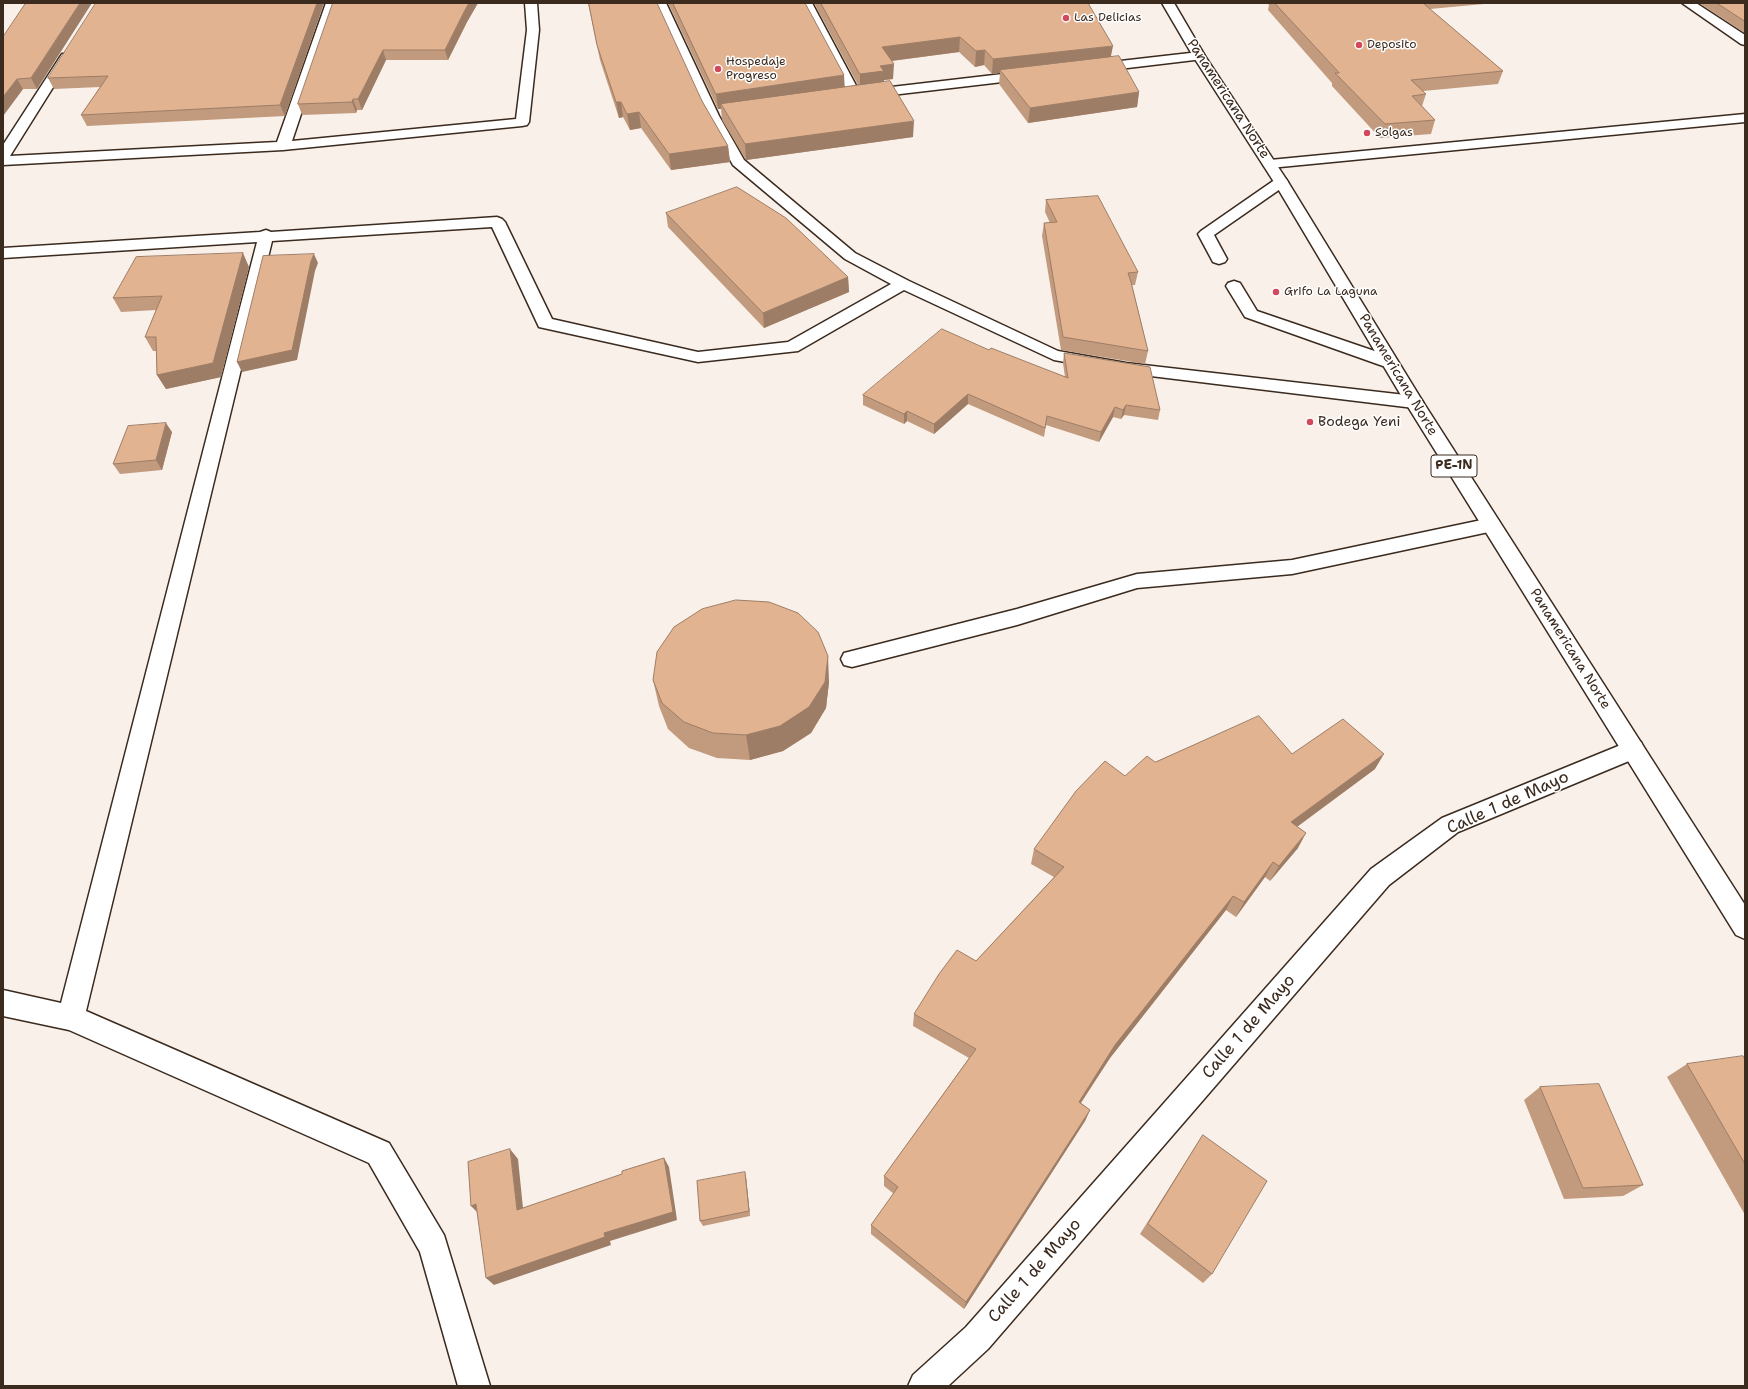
<!DOCTYPE html>
<html>
<head>
<meta charset="utf-8">
<style>
  body { margin:0 }
  #map { position:relative; width:1748px; height:1389px; overflow:hidden; background:#f9f0e9; font-family:"Shantell Sans",sans-serif }
  canvas { display:block }
  .frame { position:absolute; inset:0; border:4px solid #3b2a1e; pointer-events:none }
</style>
</head>
<body>
<div id="map">
<canvas width="1748" height="1389"></canvas>
<div class="frame"></div>
</div>
<script>
const context = document.querySelector('canvas').getContext('2d');
context.lineJoin = 'round';
function stroke(path, color, width, dash) { context.strokeStyle = color; context.lineWidth = width; context.lineCap = dash ? 'butt' : 'round'; context.setLineDash(dash || []); context.stroke(path); }
function paint(path, color) { context.fillStyle = color; context.fill(path, 'evenodd'); }
function write(font, color, halo, rows, align = 'center') {
  context.font = font + ' "Shantell Sans",sans-serif'; context.lineWidth = 3; context.setLineDash([]); context.textBaseline = 'middle'; context.strokeStyle = halo; context.fillStyle = color; for (const [text, x, y, turn = 0] of rows) {
    context.save(); context.translate(x, y); context.rotate((+turn || 0) * Math.PI / 180); context.textAlign = isNaN(turn) ? turn : align; if (halo) context.strokeText(text, 0, 0); context.fillText(text, 0, 0); context.restore();
  }
}
const lane = new Path2D(`
  M1281,178L1286,179L1288,182L1286,185L1214,235L1227,259L1225,262L1219,264L1213,262L1198,234L1201,231L1276,179Z
  M1234,281L1240,283L1257,311L1395,358L1398,362L1395,366L1389,367L1383,366L1245,317L1226,286L1228,283Z
  M1491,518L1498,520L1501,525L1498,530L1292,574L1137,588L1017,625L852,667L844,665L841,659L844,653L852,651L1017,609L1137,574L1292,560Z`);
const street = new Path2D(`
  M326,3H338L292,141L516,119L527,30L525,3H537L539,30L529,122L527,125L522,126L283,150L3,165V145L60,57L62,54H70L72,57L10,156L277,142Z
  M654,3H666L719,116L744,160L855,253L909,281L1058,351L1126,363L1414,396L1420,398L1423,402L1420,406L1414,408L1126,373L1054,360L904,290L798,351L698,362L539,327L492,227L272,241L86,1011L389,1143L444,1235L490,1386H458L420,1252L369,1163L69,1030L3,1016V990L61,1003L257,242L3,258V248L260,232L266,230L271,232L497,217L502,219L505,222L552,319L698,352L788,342L891,284L845,259L733,165L705,116Z
  M800,3H812L860,93L866,90L1028,71L1033,72L1034,75L1033,78L1028,79L866,98L861,96L855,99L850,98Z
  M1682,3H1696L1745,35V45L1741,44Z
  M1199,52L1203,53L1205,56L1203,59L1094,72L1089,71L1088,68L1089,65L1094,64Z
  M1745,114V122L1270,168L1265,167L1263,164L1265,161L1270,160Z
  M1633,740L1641,742L1644,749L1641,756L1458,832L1389,885L988,1349L948,1386H908L913,1375L966,1327L1371,869L1442,818Z`);
const highway = new Path2D(`
  M1162,3H1174L1205,56L1288,182L1423,402L1745,905V939L1736,935L1405,402L1274,182L1193,56Z`);
stroke(lane, '#3b2a1e', 3);
stroke(street, '#3b2a1e', 3);
stroke(highway, '#3b2a1e', 3);
paint(lane, '#fff');
paint(street, '#fff');
paint(highway, '#fff');
paint(new Path2D(`
  M26,3L37,89H23L3,116L5,35Z
  M324,3L285,116L87,126L81,115L100,87L54,89L48,78Z
  M333,3H478L467,22L448,60H386L362,110H357L356,113L302,115L298,104Z
  M588,3L702,101L728,146L730,162L671,170L641,128L630,130L623,117L619,118L600,60Z
  M668,3H805L845,87L858,85L814,3H1088L1111,57L1139,92L1137,107L1028,123L999,84L1000,73L992,74L984,65L975,67L959,52L892,61L893,79L884,80V82L913,137L746,160L722,120L721,109H718Z
  M1267,3H1484V4L1430,9L1503,71L1498,84L1423,91L1426,94L1422,106L1435,120L1431,134L1380,138L1332,86V83L1268,10L1269,5Z
  M1699,3H1745V33Z
  M1046,200L1138,272L1135,285H1132L1148,351L1145,364L1061,350L1042,236L1044,223H1050L1045,212Z
  M666,213L848,277L849,292L764,328L668,227Z
  M249,267L221,377L166,389L157,375L156,351H153L145,337L156,310L121,312L113,298Z
  M989,350L1065,377L1063,363L1064,353L1160,410L1158,420L1124,415L1121,419L1113,417L1099,442L1046,425L1044,437L968,404L934,434L907,421L904,424L863,405V395Z
  M172,432L162,470L120,474L113,464Z
  M653,680L829,682L826,708L811,733L783,751L750,760L717,758L689,748L668,729L659,706Z
  M1292,754L1375,769L1297,827L1298,848L1270,881L1265,877L1236,917L1226,910L1110,1058L1081,1103L1090,1110L1085,1121L964,1309L871,1234V1225L894,1194L884,1186V1176L969,1058L913,1026L914,1014L976,961L1054,877L1031,864L1034,849L1125,776L1155,762Z
  M1745,1059V1215L1667,1077L1687,1064Z
  M1540,1087L1643,1185L1623,1196L1564,1199L1524,1100Z
  M1203,1135L1212,1274L1203,1283L1140,1234L1195,1147Z
  M746,1177L750,1216L703,1226L700,1221Z`), '#c29a7d');
paint(new Path2D(`
  M80,3H92L37,89L31,78Z
  M317,3H324L285,116L280,105Z
  M469,3H478L467,22L448,60L445,50L464,12Z
  M960,37L959,52L882,62V47Z
  M1113,46L1110,61L1000,70V73L992,74L993,59Z
  M383,50L386,60L362,110L358,99Z
  M985,50L984,65L975,67L976,51Z
  M894,64L893,79L884,80V87L860,89V74L880,66Z
  M844,75L845,91L721,104V109H718L716,94Z
  M17,79L23,89L3,116V97Z
  M1139,92L1137,107L1028,123L1030,108Z
  M353,99L357,110L356,113L352,102Z
  M616,102H621L623,117L619,118Z
  M639,112L641,128L630,130L627,114Z
  M914,121L913,137L746,160L745,144Z
  M728,146L730,162L671,170L669,154Z
  M243,253L249,267L221,377L166,389L157,375Z
  M314,254L318,263L315,271L297,360L242,372L237,362L311,261Z
  M848,277L849,292L764,328L763,313Z
  M968,394V404L934,434V424Z
  M1126,405L1124,415L1121,419L1123,410Z
  M1115,407L1113,417L1099,442L1101,432Z
  M907,411V421L904,424V414Z
  M166,423L172,432L162,470L156,460Z
  M828,656L829,682L826,708L811,733L783,751L750,760L746,735Z
  M1384,754L1375,769L1283,837L1291,822Z
  M1306,833L1298,848L1270,881L1279,866Z
  M1273,862L1265,877L1236,917L1244,902Z
  M1233,896L1226,910L1110,1058L1074,1113L1079,1102L1115,1045Z
  M1090,1110L1085,1121L964,1309L966,1302Z
  M510,1149L518,1159L524,1218L517,1210Z
  M664,1158L669,1167L677,1220L610,1241L611,1245L494,1285L486,1278Z
  M745,1172L746,1177L750,1216L749,1211Z
  M476,1204L479,1214L471,1206Z`), '#9e7d66');
const building = new Path2D(`
  M26,3H80L31,78L17,79L3,97V37Z
  M96,3H317L280,105L81,115L108,76L48,78Z
  M333,3H469L464,12L445,50H383L358,99H353L352,102L298,104Z
  M589,3H657L702,101L728,146L669,154L639,112L627,114L621,102H616L597,45Z
  M673,3H805L844,75L716,94Z
  M821,3H1088L1113,46L993,59L985,50L976,51L960,37L882,47L894,64L880,66L884,71L860,74Z
  M1275,3H1423L1503,71L1411,80L1426,94L1412,96L1435,120L1385,124L1335,73H1339Z
  M1717,3H1745V21Z
  M1119,56L1139,92L1030,108L1000,70Z
  M890,81L914,121L745,144L721,104Z
  M737,187L786,218L848,277L763,313L666,213Z
  M1098,196L1138,272L1128,273L1131,282L1148,351L1063,337L1044,223L1057,222L1046,200Z
  M243,253L213,363L157,375L156,337H145L162,296L113,298L136,257Z
  M314,254L311,261L292,350L237,362L263,256Z
  M942,329L989,350L991,348L1068,378L1064,353L1150,367L1160,410L1126,405L1123,410L1115,407L1101,432L1047,416L1045,428L968,394L934,424L907,411L904,414L863,395Z
  M166,423L156,460L113,464L128,426Z
  M736,600L769,602L798,613L818,632L828,656L825,682L809,707L780,726L746,735L713,733L684,722L662,703L653,680L657,652L674,627L702,609Z
  M1259,716L1292,754L1343,719L1384,754L1291,822L1306,833L1279,866L1273,862L1244,902L1233,896L1115,1045L1079,1102L1090,1110L966,1302L871,1225L898,1187L884,1176L976,1049L914,1014L939,974L957,950L976,961L1064,867L1034,849L1076,791L1105,761L1125,776L1147,756L1155,762Z
  M1743,1056L1745,1059V1164L1687,1064Z
  M1599,1084L1643,1185L1583,1188L1540,1087Z
  M1203,1135L1267,1181L1212,1274L1148,1224Z
  M510,1149L517,1210L622,1174V1171L664,1158L673,1212L604,1233L605,1237L486,1278L476,1204L471,1206L468,1162Z
  M745,1172L749,1211L700,1221L697,1181Z`);
paint(building, '#e1b391');
stroke(building, '#9e7d66', 1);
for (const [x, y, r, color] of [
  [1066,18,4,"#d1495b"],
  [1359,45,4,"#d1495b"],
  [718,69,4,"#d1495b"],
  [1367,133,4,"#d1495b"],
  [1276,292,4,"#d1495b"],
  [1310,422,4,"#d1495b"]
]) { const dot = new Path2D(); dot.arc(x, y, r, 0, 2 * Math.PI); context.fillStyle = color; context.fill(dot); stroke(dot, '#fff', 1.5); }
write('12px', '#3b2a1e', '#fff', [
  ["Las Delicias",1074,18],
  ["Deposito",1367,45],
  ["Hospedaje",726,62],
  ["Progreso",726,76],
  ["Solgas",1375,133],
  ["Grifo La Laguna",1284,292]
], 'left');
for (const [x, y, w] of [
  [1454,466,46]
]) { const box = new Path2D(); box.roundRect(x - w / 2, y - 11, w, 22, 3); context.fillStyle = '#fff'; context.fill(box); stroke(box, '#3b2a1e', 1); }
write('bold 13px', '#3b2a1e', null, [
  ["PE-1N",1454,466]
]);
write('14px', '#3b2a1e', '#fff', [
  ["Panamericana Norte",1228,99,57],
  ["Panamericana Norte",1398,375,59],
  ["Panamericana Norte",1570,649,58]
]);
write('14px', '#3b2a1e', '#fff', [
  ["Bodega Yeni",1318,422]
], 'left');
write('17px', '#3b2a1e', '#fff', [
  ["Calle 1 de Mayo",1508,803,-24],
  ["Calle 1 de Mayo",1249,1027,-49],
  ["Calle 1 de Mayo",1035,1271,-49]
]);
</script>
</body>
</html>
